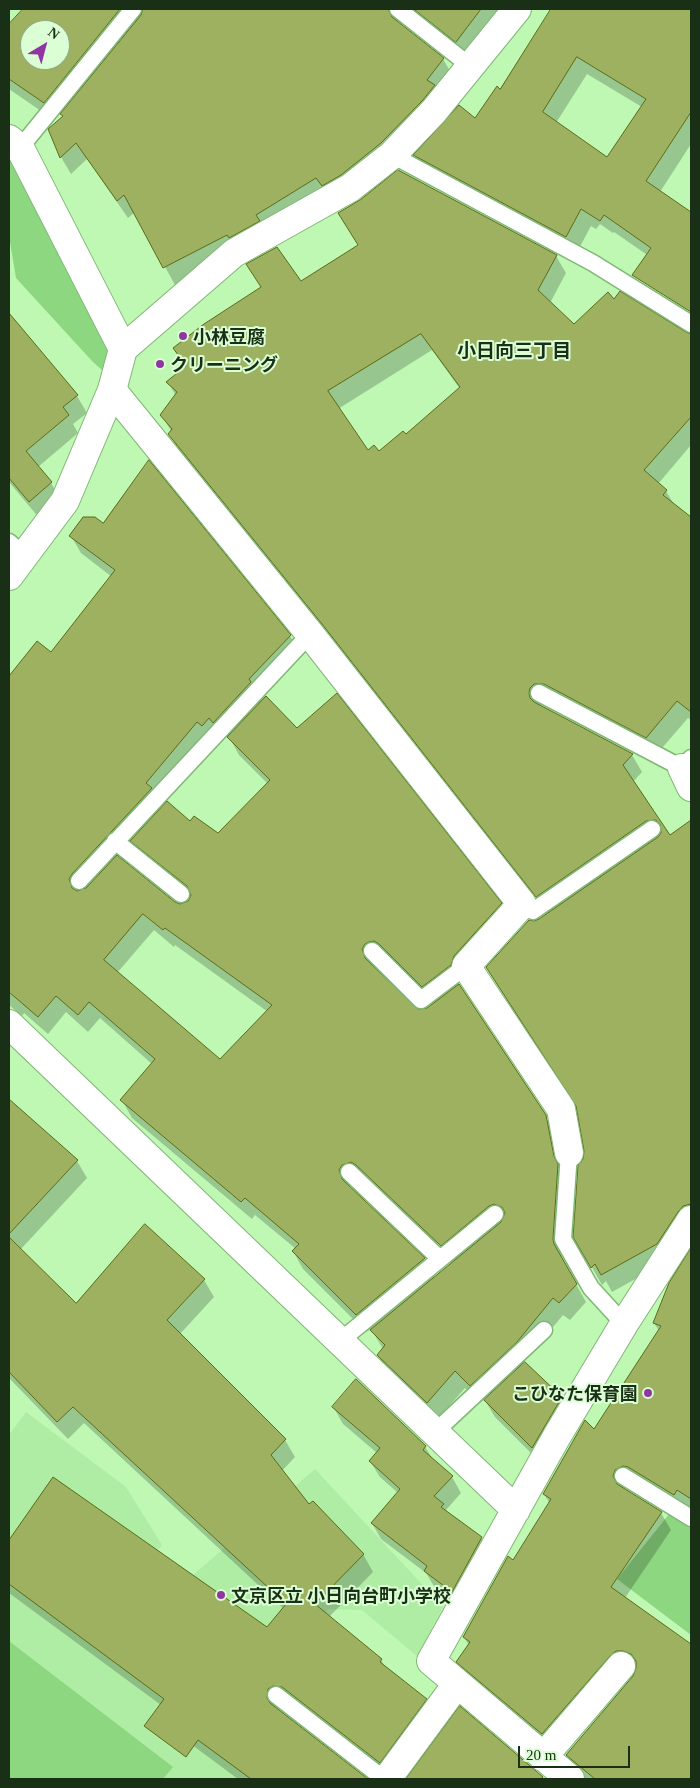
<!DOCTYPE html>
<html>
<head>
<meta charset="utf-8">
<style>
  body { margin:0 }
  #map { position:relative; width:700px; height:1788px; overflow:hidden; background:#bef8b3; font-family:Georgia,serif }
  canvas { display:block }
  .frame { position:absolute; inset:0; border:10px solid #1a3016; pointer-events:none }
  .north { position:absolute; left:20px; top:20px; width:50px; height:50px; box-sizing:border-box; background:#dbfed5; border:1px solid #8eac89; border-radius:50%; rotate:37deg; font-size:14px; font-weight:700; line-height:20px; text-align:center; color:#1a3016 }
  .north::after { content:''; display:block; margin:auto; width:18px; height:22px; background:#9036a2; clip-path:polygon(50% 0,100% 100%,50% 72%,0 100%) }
  .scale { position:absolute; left:518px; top:1746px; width:112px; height:22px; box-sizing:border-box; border:2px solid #1a3016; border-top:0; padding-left:6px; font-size:15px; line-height:18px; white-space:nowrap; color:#1a3016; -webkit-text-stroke:4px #dbfed5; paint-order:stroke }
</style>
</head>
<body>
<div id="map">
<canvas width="700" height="1788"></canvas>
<div class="frame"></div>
<div class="north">N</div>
<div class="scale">20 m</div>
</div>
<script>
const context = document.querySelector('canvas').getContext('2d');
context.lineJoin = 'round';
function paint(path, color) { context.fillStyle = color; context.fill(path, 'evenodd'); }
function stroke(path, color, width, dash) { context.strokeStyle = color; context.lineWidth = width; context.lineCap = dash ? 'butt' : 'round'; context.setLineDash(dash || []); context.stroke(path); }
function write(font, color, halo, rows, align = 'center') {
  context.font = font + ' Georgia,"Noto Sans JP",serif'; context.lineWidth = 4; context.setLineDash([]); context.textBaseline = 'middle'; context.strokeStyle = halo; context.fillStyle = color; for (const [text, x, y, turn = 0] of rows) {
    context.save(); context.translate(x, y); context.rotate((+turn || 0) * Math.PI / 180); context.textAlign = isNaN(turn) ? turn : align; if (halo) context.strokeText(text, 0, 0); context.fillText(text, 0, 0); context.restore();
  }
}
paint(new Path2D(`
  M26,1412L126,1487L162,1545L155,1554L184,1583L315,1469L443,1607L417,1656L362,1610L329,1609L257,1692L368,1779H9V1435Z`), '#afeda4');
paint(new Path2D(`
  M9,139L123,349L114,381L92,361L16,278L9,236Z
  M670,1513L691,1526V1635L617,1579Z
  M9,1641L173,1767L163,1779H9Z`), '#8dd780');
paint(new Path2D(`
  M25,9H502L466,59L405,17L399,21V24L443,59L453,76L444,104L238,252L175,285L135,212L128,218L87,159L71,174L61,157L63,117L61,112L54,120L9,89V26ZM30,30H60V60H30Z
  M552,9H691V144L660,192L691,214V291L661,269L656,261L614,232L613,233L600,224L596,229L591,226L576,254L425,173L415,155L476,120L501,91ZM587,74L642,107L608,158L556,123Z
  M556,256L566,273L550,303L574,326L614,301L640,306L691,350V445L658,484L666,491L675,506L691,519V720L688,718L656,755L544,702L540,706L632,755L642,772L633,782L669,837L691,822V1082H676L691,1088V1226L666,1262L612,1292L606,1281L602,1285L574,1236L586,1151L578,1108L487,968L534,922L547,915L534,891L531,892L536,901L334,642L180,452L169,434L171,431L162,415L176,396L168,382L186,368L174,349L300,283ZM432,350L460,389L406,436L378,452H368L338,409Z
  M9,316L77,396L87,413L73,424L78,433L38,467L51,483L61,500L40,519L9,482Z
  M71,536L290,636L300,653L258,697L262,702L297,730L501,904L511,922L464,973L458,984L556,1134L568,1183L562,1257L564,1263L586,1302L570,1320L563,1315L524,1362L561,1398L570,1415L542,1464L495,1417L484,1399L480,1403L465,1388L437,1420L388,1373L378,1355L383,1349L371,1329L366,1332L303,1269L293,1251L296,1249L255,1215L252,1219L132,1118L122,1100L152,1064L100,1018L88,1032L66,1012L48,1034L24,1013L22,1016L9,1005V678L37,643L51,654L112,577L81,553ZM219,735L224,739L228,735L239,755L268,784L218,835L162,808L157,799ZM131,839L142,858L191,898L186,904L180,905L174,903L115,856ZM154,930L174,947L175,945L268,1012L220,1061L117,973ZM386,959L434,1005L428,1009L418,1011L372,966L375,961ZM352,1182L446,1257L436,1241L438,1240L452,1264L435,1278L424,1259L349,1188Z
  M9,1100L77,1161L87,1178L20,1250L76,1305L204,1280L214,1297L180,1334L285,1440L295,1457L282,1471L309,1506L363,1554L373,1572L329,1617L381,1660L386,1668L426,1700L436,1717L390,1779L278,1706L277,1710L366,1779H238L168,1727L161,1705L9,1593V1544L54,1478L267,1628L283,1608L84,1423L68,1439L9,1378Z
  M691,1251V1509L628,1485L623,1489L661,1513L671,1530L625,1598L691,1645V1779H585L577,1772L567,1755L634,1677L637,1669L634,1668L552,1751L467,1679L457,1662L469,1646L464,1637L550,1504L544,1494L595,1431L659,1331L654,1323L670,1283Z
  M334,1408L425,1447L434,1461L452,1477L461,1493L446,1510L448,1513L481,1538L491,1554L461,1608L435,1588L426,1573L381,1539L372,1523L398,1493L380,1477L370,1461L377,1453L343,1424Z
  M460,1708L544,1779H408Z`), '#0003');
const building = new Path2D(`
  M23,9H120L44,103L9,79V24ZM30,30H60V60H30Z
  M143,9H388L392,17L444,58L427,80L435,85L422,101L381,143L341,175L322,186L316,178L256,215L260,221L229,238L227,235L163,268L124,195L117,201L76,143L60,158L48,129L63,116L60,114L141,15Z
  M414,9H481L456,42Z
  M551,9H691V112L646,181L691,212V312L632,275L651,248L604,215L600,221L581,209L566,237L413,155L459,105L475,118L497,86L500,89ZM577,57L646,99L607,157L543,112Z
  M398,170L557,255L538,290L574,324L608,292L614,299L620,291L686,332L691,334V417L644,470L667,490L663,495L691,517V712L677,701L646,738L544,684H534L530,688L529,693L530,698L534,702L633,754L623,765L670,835L691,820V1204L683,1206L678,1212L657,1244L601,1275L595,1264L591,1268L573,1237L578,1165L583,1159L584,1151L576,1106L486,967L529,920L534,921L539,919L658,837L661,833L660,824L656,820L646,821L536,897L322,624L168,434L172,429L160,415L177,392L166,382L186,366L173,348L204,324L261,287L246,264L277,247L301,281L358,245L338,213L360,200ZM421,334L460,387L406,434L403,431L379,451L374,445L368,450L328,391Z
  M9,313L78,395L63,407L69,415L26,451L52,482L29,502L9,478Z
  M149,460L291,635L249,679L251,682L213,723L209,718L202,726L197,722L146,783L152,788L72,874L69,879L72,888L77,891L86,888L117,855L175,902L180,904L188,901L191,895L187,886L130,841L167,801L190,821L194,816L218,833L270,780L227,737L266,696L297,728L337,693L502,903L454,956L451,965L422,987L379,944L374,941L369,942L365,944L362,949L365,958L418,1009L427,1008L459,984L546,1115L554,1156L558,1164L553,1239L554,1244L577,1284L559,1303L553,1298L517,1342L470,1386L455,1371L427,1403L377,1355L385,1345L370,1330L501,1222L505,1213L502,1207L494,1204L489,1206L441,1246L356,1165L351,1162L342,1165L339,1170L342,1179L425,1258L356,1315L292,1251L299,1244L245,1198L241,1202L120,1100L155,1059L89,1002L78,1015L56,996L38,1017L9,992V676L37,641L51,652L115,570L69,536L83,517H95L103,523ZM143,914L163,930L165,928L272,1005L220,1059L104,960Z
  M9,1099L78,1160L9,1234Z
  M145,1224L205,1279L167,1320L286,1439L271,1455L309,1504L313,1501L364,1554L315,1604L382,1659L380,1662L427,1699L380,1763L282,1687L273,1686L268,1689L267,1698L270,1703L368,1779H251L198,1740L186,1757L144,1726L164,1699L9,1584V1540L53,1477L267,1627L286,1604L73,1407L57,1422L9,1372V1237L76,1303Z
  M691,1248V1499L677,1490L674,1495L628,1467L623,1466L615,1470L613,1476L617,1484L662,1512L611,1587L691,1644V1779H595L566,1755L633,1676L636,1668V1661L631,1654L623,1651H616L610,1656L542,1734L456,1662L470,1642L463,1637L508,1556L513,1560L551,1499L543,1494L585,1420L594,1429L661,1326L653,1323L669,1283Z
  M525,1362L562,1397L532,1448L484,1400Z
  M356,1379L426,1446L423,1450L453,1476L434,1496L444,1504L441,1507L482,1537L452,1592L424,1571L427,1566L371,1523L400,1489L369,1461L380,1448L332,1407Z
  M460,1706L543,1777L541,1779H406Z`);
paint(building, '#9db161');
stroke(building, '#5b6c18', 1);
const service = new Path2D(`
  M398,9L470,66
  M20,148L133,9
  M392,155L593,263L691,324
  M9,542L24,555
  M539,693L682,768L691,758
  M115,841L181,894
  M79,881L310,634
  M522,904L533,911L652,829
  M372,951L421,1000L466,966
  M569,1153L563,1239L591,1288L624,1324
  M349,1172L440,1259
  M340,1341L495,1214
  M435,1432L544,1330
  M623,1476L691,1518
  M276,1695L384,1779`);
const minor = new Path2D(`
  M9,576L65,501L112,390L310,634L522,904L466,966L561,1109L569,1153
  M682,768L691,787
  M9,1024L516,1510
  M543,1757L621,1666
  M387,1779L457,1684
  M570,1779L431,1661L557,1436L624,1324L691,1220`);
const tertiary = new Path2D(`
  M9,139L20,148L123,349
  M112,390L123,349L234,253L350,188L392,155L434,111L517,9`);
stroke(service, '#80b776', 19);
stroke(minor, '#80b776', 30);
stroke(tertiary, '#80b776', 30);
stroke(service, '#fff', 16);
stroke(minor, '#fff', 28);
stroke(tertiary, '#fff', 28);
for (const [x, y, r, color] of [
  [183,336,5,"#9036a2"],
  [160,364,5,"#9036a2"],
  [648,1393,5,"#9036a2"],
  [221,1595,5,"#9036a2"]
]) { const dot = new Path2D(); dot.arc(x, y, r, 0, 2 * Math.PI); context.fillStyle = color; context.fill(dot); stroke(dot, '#dbfed5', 2); }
write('bold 18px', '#1a3016', '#dbfed5', [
  ["小林豆腐",193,336],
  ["クリーニング",170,364],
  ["こひなた保育園",638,1393,"right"],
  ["文京区立 小日向台町小学校",231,1595]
], 'left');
write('bold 19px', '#1a3016', '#dbfed5', [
  ["小日向三丁目",514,350]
]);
</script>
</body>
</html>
